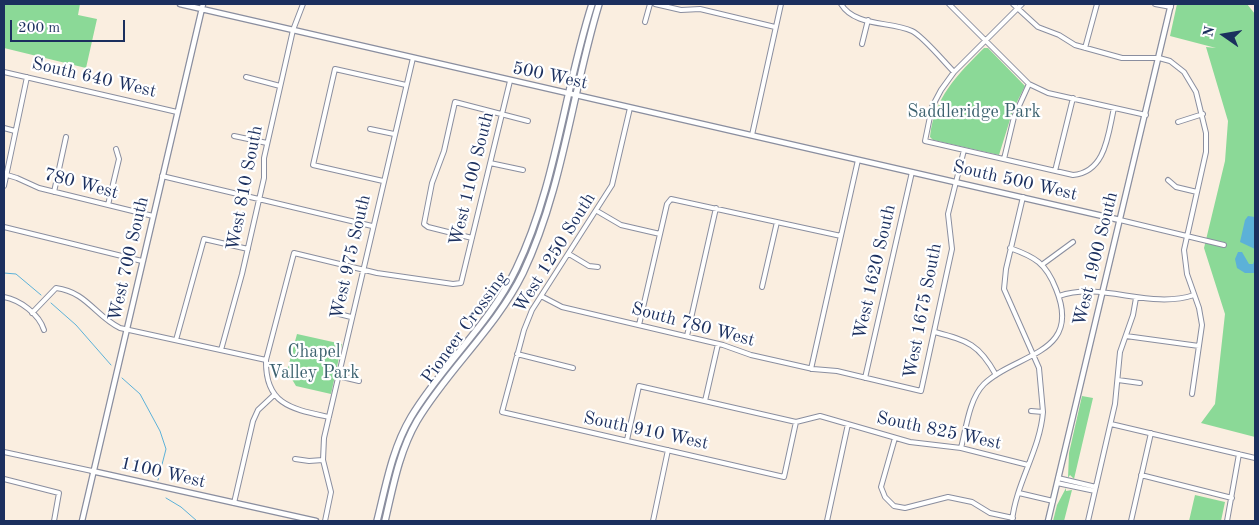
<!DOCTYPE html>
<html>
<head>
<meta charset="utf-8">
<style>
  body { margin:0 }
  #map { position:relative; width:1259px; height:525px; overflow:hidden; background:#faeee0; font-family:"Old Standard TT",serif }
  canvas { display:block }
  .frame { position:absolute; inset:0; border:5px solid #1b2f5e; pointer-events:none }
  .north { position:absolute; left:1199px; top:10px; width:50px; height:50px; -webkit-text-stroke:4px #fff; paint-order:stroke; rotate:283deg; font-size:14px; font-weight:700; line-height:20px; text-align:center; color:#1b2f5e }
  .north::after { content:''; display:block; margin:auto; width:18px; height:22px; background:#1b2f5e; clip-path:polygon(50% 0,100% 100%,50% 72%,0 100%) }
  .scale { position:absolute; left:10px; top:20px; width:115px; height:22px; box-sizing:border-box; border:2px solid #1b2f5e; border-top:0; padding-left:6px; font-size:15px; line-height:18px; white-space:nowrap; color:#1b2f5e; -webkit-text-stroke:4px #fff; paint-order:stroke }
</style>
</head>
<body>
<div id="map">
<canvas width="1259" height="525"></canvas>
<div class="frame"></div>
<div class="north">N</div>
<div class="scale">200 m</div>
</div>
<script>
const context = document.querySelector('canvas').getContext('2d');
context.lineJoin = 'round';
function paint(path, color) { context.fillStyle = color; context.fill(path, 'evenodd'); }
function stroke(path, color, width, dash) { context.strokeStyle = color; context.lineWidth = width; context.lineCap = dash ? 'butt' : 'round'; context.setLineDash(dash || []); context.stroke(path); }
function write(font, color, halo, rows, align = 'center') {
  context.font = font + ' "Old Standard TT",serif'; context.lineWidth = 4.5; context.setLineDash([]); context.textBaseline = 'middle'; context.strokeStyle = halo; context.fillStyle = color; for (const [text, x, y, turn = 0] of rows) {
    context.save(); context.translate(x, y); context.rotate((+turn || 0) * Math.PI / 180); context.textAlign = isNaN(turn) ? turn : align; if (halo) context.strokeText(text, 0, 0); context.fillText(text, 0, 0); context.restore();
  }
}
paint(new Path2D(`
  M4,4H80L78,15L97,19L86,68L4,48Z
  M1177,4H1247L1255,14V437L1201,423L1215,404L1225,314L1204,248L1225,161L1228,121L1206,47L1216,48L1170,36Z
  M984,48H988L1025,86L1013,110L999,155L933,140L930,137C934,98 957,75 984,48Z
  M297,334L342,344L331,394L296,386L287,371Z
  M1082,396L1093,398L1074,479L1070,475L1068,478L1069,453Z
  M1066,488V491L1072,490L1064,521H1053L1057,505Z
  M1195,495L1225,502L1221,521H1189Z`), '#8bd997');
paint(new Path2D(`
  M1248,216L1255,217V249L1240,242L1245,220Z
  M1238,252H1242L1249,264H1253L1255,259V273H1245L1237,268L1235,259Z`), '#5cb1d8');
stroke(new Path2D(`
  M4,273L16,274L41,295
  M51,303L76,325L111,365
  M122,378L140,394L160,431L166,449L158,480
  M166,498L181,507L197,521`), '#5cb1d8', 1);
const minor = new Path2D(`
  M655,4L681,10L700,9L775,27
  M841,4C855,27 890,21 912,31C923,36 945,63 954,72
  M949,4L1029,84L1048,93L1146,115
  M1013,4L1038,27L1059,35L1075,45L1122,58H1159L1170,61L1184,72L1196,92L1206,133V152L1184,250L1187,274L1199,308L1202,325L1192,394
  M1022,4L954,72L941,90L932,107L925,141L1073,175C1106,172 1108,134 1114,108
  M1155,4L1171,7
  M645,22L650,4
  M862,44L868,20
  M1085,48L1097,4
  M4,72L177,112
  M246,77L280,86
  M630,108L612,185L532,310L524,330L502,412L784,477L796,422
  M1178,122L1203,114
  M4,128L15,131
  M370,129L394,134
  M752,135L781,4
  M234,136L267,143
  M1004,159L1014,117L1029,84
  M490,163L523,170
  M1055,171L1073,98
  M4,174L17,178L39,188L153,216
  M162,176L372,226
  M1168,180L1176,187L1197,192
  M383,181L313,165L335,69L406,85
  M4,186L27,77
  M54,192L66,137
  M1023,197L1006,269L1004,289L1039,368L1043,412
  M108,205L119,159L116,149
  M597,211L621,225L660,234
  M1120,220L1224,245
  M4,227L142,261
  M472,238L428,227L424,224L432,183L444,151L455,102L528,121
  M569,254L589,266L598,267
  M1043,264L1073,242
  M762,287L777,222
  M541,296L562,307L723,345L751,355L813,369L837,371L921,391L952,249L948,214L964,150
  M1059,296C1102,281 1149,310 1194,295
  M4,297C20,300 39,314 44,330
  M331,312L351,317
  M32,313L56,288C87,292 95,316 120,328L266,360
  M639,325L667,204L671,199L841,236
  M935,332C968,341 979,344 996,375
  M687,336L716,208
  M1126,336L1199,346
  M176,340L204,239L248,249
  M221,350L242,274L264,178V158L293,30L303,4
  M517,354L573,368
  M811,369L858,160
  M338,376L359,381
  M865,378L912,172
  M1118,380L1140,383
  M705,401L718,344
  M329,417C292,409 265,405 266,360L294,253L377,273L453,284L461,283L510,81
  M1111,424L1255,458
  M895,438L881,487L885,497L894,506L905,508L948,497L972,502L990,513L1013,518
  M627,440L639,386L796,422L820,416L910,442L961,448L1028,465
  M961,448C966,429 969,399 984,384C1016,353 1083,355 1056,289C1046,263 1035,257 1010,248
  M4,452L92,471
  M295,459L309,461L323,460
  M1141,475L1232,498
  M1058,478L1096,487
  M4,479L59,493L54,521
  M1057,483L1095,491
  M1019,493L1053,501
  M234,503L253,421L258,410L274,395
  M325,521L331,492L323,460L324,438L413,58
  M653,521L668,450
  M827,521L848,424
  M1012,521C1016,483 1040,450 1043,412L1031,411
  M1088,521L1115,404L1120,352L1133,315L1136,298
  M1131,521L1151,433
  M1227,521L1239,454`);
const tertiary = new Path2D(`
  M180,4L1120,220
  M92,471L316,521
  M82,521L203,4
  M1048,521L1171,4`);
const trunk = new Path2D(`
  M377,521C386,485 392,449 411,417C442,365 490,324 516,269C556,186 564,91 592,4
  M385,521C393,487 399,452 417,421C448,369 496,328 523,273C563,189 572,92 599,4`);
stroke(minor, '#8a8e9f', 6);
stroke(tertiary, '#8a8e9f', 7);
stroke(trunk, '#8a8e9f', 8);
stroke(minor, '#fff', 4);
stroke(tertiary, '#fff', 4.5);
stroke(trunk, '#fff', 5.5);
write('18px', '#1b2f5e', '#fff', [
  ["500 West",550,76,12],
  ["South 640 West",94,78,13],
  ["West 1100 South",472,179,-76],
  ["South 500 West",1015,181,13],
  ["780 West",81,184,15],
  ["West 810 South",245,188,-79],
  ["West 1250 South",555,253,-58],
  ["West 975 South",351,257,-77],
  ["West 700 South",129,259,-77],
  ["West 1900 South",1096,259,-76],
  ["West 1620 South",875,272,-77],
  ["West 1675 South",923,311,-79],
  ["South 780 West",693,325,15],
  ["Pioneer Crossing",465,328,-54],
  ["South 910 West",646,431,12],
  ["South 825 West",939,431,12],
  ["1100 West",163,473,13]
]);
write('18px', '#3d626f', '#fff', [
  ["Saddleridge Park",974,112],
  ["Chapel",314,352],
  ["Valley Park",314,373]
]);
</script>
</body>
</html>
